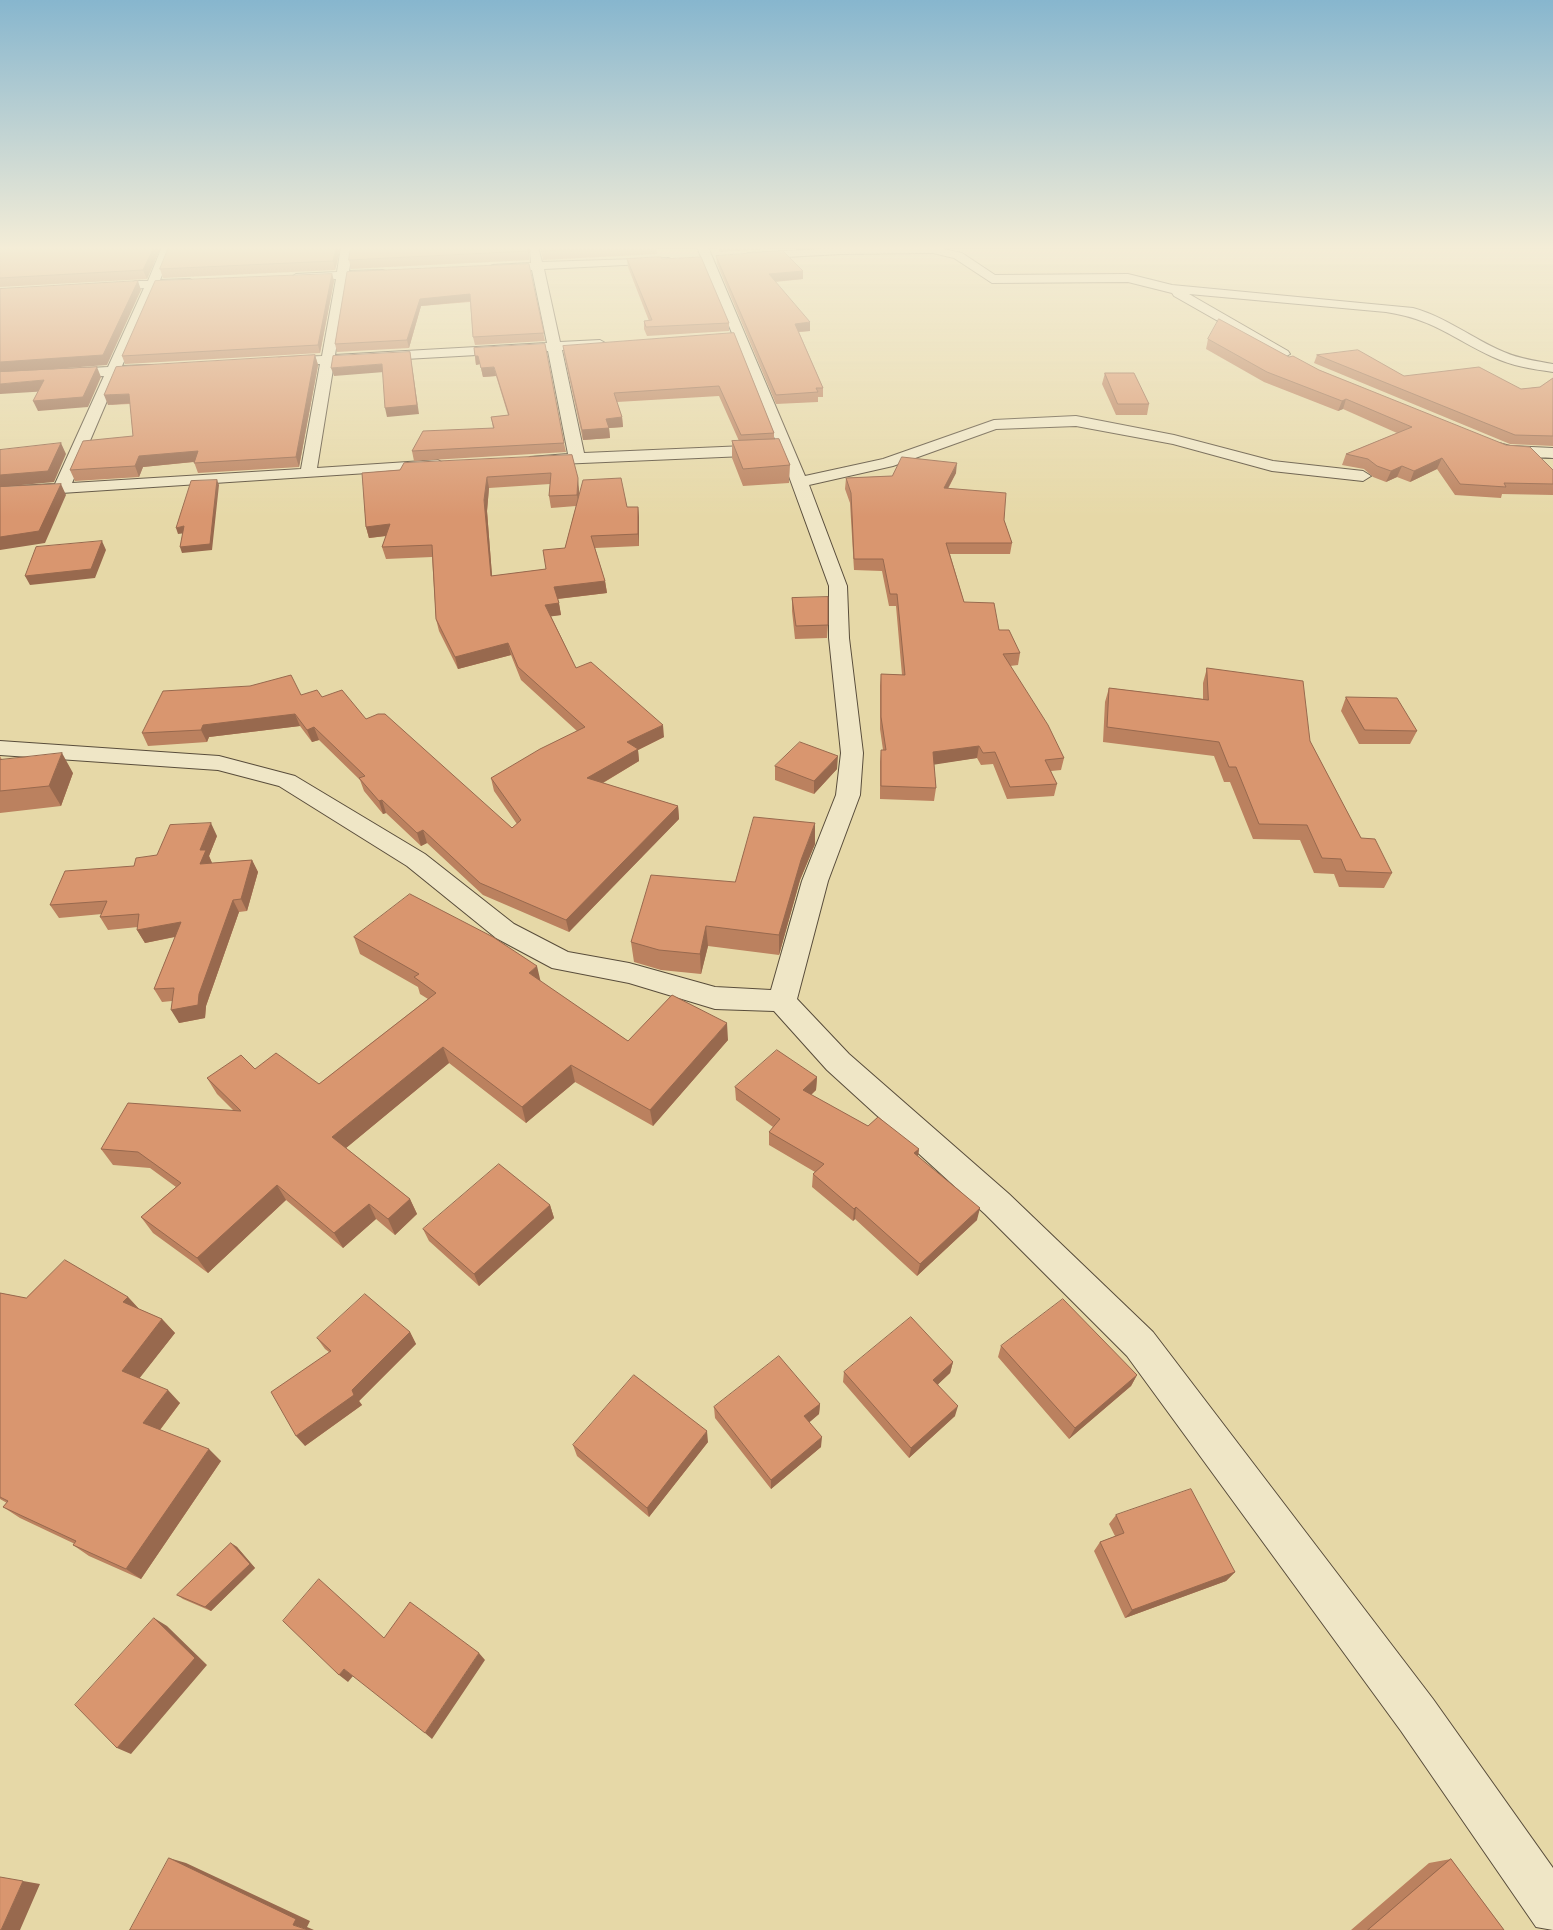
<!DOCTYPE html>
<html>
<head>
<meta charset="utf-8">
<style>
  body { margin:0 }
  canvas { display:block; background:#e6d8a7 }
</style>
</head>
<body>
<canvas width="1553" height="1930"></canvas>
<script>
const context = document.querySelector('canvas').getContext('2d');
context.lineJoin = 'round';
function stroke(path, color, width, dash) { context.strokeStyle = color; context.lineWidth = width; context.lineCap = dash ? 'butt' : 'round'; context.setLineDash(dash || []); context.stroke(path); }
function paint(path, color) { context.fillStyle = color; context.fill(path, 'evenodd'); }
const street = new Path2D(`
  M162,247H173L160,280L190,279L196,283L190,287H156L122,366L151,365L158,369L151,373L118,375L72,483L301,469L320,364L279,366L272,362L279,358L322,356L336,279L296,282L290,278L296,274L337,272L341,247H353L349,271L383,270L389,273L383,276L347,279L335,355L547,343L532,270L493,271L487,268L493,265L531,263L530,247H538L542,262L669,258L671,260L665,263L544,269L560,342L600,340L607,344L600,348L562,350L584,453L768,445L776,450L768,455L536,465L528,460L530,457L568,454L548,351L334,363L317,468L438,460L446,465L444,468L0,497V487L55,484L104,376L0,381V373L108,367L144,288L135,289L129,285L135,281H148Z
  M697,247H708L805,476L883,459L994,420L1076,416L1174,435L1273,461L1363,471L1371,476L1363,481L1272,471L1173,444L1076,426L996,429L893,466L809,485L847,586L849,638L863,753L860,795L828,881L797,999L849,1054L1009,1194L1153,1332L1433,1699L1553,1868V1930L1536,1927L1401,1731L1127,1356L985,1214L827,1070L774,1011L715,1009L629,983L552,968L496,938L407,866L279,786L218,770L0,755V741L219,756L295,776L425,854L514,924L568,952L629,963L715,987L771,990L802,881L836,795L841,753L829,638V586L779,449Z
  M935,247L962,253L995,275L1128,274L1172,285L1413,308C1446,317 1473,339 1504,352C1520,359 1536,361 1553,364V372C1532,369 1512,366 1493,357C1452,338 1433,319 1386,312L1189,294L1288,351L1290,354L1283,358L1174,296L1172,293L1128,282L992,283L954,258L933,253L841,254L748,259L742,256L748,253L841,248Z
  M1499,443L1510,446L1553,448V458C1539,457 1499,459 1491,448Z`);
stroke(street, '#594d3b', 2);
paint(street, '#efe6c6');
paint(new Path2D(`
  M0,247H161L147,279L0,287Z
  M169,247H341L335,270L163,278L160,269Z
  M351,247H530L529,260L351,269L349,260Z
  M540,247H656L657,254L543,260Z
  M717,247H770V249L720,252Z
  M716,256L803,271V279L775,282L810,331L799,332L823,388V397H818V402L776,404L717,264Z
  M627,259H662L729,323V331L647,336L644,329V321H649L628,267Z
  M529,264L545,341L475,345L473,337L470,302L421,306L409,348L337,352L335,344L347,272Z
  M332,274L334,281L320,353L125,364L122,356Z
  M734,333L774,433V439L790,465L789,483L743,486L732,458V441H739L719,396L617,402L622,417L623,427L609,428L610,438L583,440L564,355L563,346Z
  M1208,339L1289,357L1553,470V495L1502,494L1501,498L1455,495L1437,469L1410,482L1397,477L1386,482L1373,477L1364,469L1342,465L1346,454L1397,433L1343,409L1338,411L1264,382L1206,349Z
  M474,348L564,443L566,452L414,461L412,451L493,428L491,417L508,415L496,376L483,377L480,364L476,365Z
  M315,355L318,365L299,467L198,473L194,462L143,467L139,477L75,481L70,470L133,436L130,404L108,405Z
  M1317,355L1404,376L1521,389L1540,387L1553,378V446L1510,444L1314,363Z
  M1105,373L1149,404L1147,415H1116L1102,384Z
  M572,455L579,490V496L627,507H638L639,518V546L595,548L605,581L607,593L558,599L561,615L551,616L576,668L664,737L638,750L639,761L603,783L678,806L679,819L569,932L483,895L427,843L421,846L386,813L383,814L364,791L360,780L319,740L312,742L300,726L209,737L207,742L148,746L142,733L301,695L322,697L366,719L512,828L517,824L494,791L491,778L577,731L521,680L511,655L458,669L439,631L436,619L432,557L386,559L382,547L386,536L369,538L366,527L362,473ZM550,484L549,496L551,508L576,506L565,548L546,569L492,576L487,511L489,488Z
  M956,473L948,489L1004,520L1012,543L1010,554H950L964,602L999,630L1020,653L1018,665L1010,666L1064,758L1061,770L1051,771L1057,784L1054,796L1007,799L993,764L981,765L977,758L934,764L936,788L934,801L880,799V762L881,750H883L880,729V686L881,674L902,675L896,606H889L882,571L854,570L850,503L845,489L846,478Z
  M792,598L828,625L827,638L795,639L792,611Z
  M1207,668L1310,741L1361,838L1392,873L1384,888L1339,887L1334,874L1314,873L1300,840L1253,839L1230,782H1224L1214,756L1103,742L1105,702L1109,688L1203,699V683Z
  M1346,697L1417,731L1410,744H1359L1341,711Z
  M0,756L2,760L73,773L61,806L0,813Z
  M775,766L837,769L814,794L775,780Z
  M217,836L209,856L212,863L252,860L258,872L247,911L239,912L206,1006L205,1018L179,1023L172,1001L162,1002L154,989L175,937L145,943L137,930L138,927L108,930L100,917L102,914L59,918L50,905L157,855Z
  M815,844L800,880L779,955L708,946L701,974L661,970L634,962L631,942L735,882Z
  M354,937L540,981L628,1041L728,1040L653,1126L575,1082L526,1123L449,1063L346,1148L410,1199L417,1214L395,1235L376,1219L343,1248L286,1200L208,1273L153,1233L141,1217L176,1187L150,1168L113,1165L101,1149L234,1111L217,1094L207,1078L255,1069L319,1084L428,999L420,994L418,987L360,954Z
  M817,1077L816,1090L811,1095L868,1126L919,1149L918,1156L977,1220L917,1276L855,1219L853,1221L812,1187L813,1174L815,1172L769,1145V1132L773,1127L736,1100L735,1087Z
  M550,1205L554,1218L479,1286L429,1241L423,1229Z
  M0,1293L26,1298L128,1297L139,1309L162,1319L175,1333L139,1378L180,1403L160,1430L221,1461L141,1579L89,1556L73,1545L75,1544L20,1518L3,1507L7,1503L0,1499Z
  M410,1332L416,1344L359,1401L362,1405L305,1446L329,1352L325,1349L317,1338Z
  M1001,1346L1137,1375L1131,1386L1069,1439L998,1357Z
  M953,1362L950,1373L938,1384L955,1416L909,1458L843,1382L844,1372Z
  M820,1404L819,1414L809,1422L821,1447L771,1489L715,1418L714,1407Z
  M708,1442L649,1517L577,1456L573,1445Z
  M1116,1515L1235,1572L1226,1581L1125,1618L1094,1551L1100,1542L1115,1536L1109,1524Z
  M231,1543L237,1547L255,1568L211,1611L183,1599L177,1595Z
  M1451,1859L1504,1930H1351L1429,1863Z`), '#bb815f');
paint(new Path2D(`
  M154,247H161L147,279L143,270Z
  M336,247H341L335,270L333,261Z
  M528,247H530L529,260L528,251Z
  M803,271V279L769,282V274Z
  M332,274L334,281L320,353L318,345Z
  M138,281L141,290L107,365L0,373V362Z
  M470,294L471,301L421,306L409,348L407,340L420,299Z
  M810,322V331L795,332V324Z
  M410,352L419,414L387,417L385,408Z
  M315,355L318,365L299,467L296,457Z
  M475,356H478L480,364L476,365Z
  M382,364L384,372L334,376L331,368Z
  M97,367L101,377L88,407L38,411L33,401Z
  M494,367L496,376L483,377L481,368Z
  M44,380L49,391L0,394V384Z
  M129,394L133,403L108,405L104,395Z
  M1346,399L1343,409L1338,411L1342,401Z
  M622,417L623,427L609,428L610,438L583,440L582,430L606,419Z
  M61,443L66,454L54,482L0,487V475Z
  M198,451L202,461L143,467L139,477L135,466L139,456Z
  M1442,458L1437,469L1410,482L1414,471Z
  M957,463L956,473L942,499L944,488Z
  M1402,466L1397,477L1386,482L1391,471Z
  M487,477L489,488L487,511L493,588L491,576L484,500Z
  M578,478L579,490V506L577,495Z
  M217,480L219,485L212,550L182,553L180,547Z
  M61,484L66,495L45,543L0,550V537Z
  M638,507L639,518V546L638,534Z
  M390,524L393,535L369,538L366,527Z
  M184,526L186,533L178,534L176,528Z
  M102,541L106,550L95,578L30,585L25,576Z
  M605,581L607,593L556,599L554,587Z
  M559,603L561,615L547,617L545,605Z
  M508,643L511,655L458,669L455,657Z
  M295,714L300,726L209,737L207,742L201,730L203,725Z
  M663,725L664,737L638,750L639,761L589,791L587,778L627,742Z
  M314,727L319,740L312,742L307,730Z
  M979,746L977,758L932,765L933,752Z
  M62,753L73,773L61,806L49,786Z
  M838,756L837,769L814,794V781Z
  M382,800L386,813L383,814L379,801Z
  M678,806L679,819L569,932L566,920Z
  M211,823L217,836L209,856L212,863L207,876L200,864V850Z
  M815,823V844L800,880L779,955V935L801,860Z
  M423,830L427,843L421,846L417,833Z
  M252,860L258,872L247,911L241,899Z
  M233,900L239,912L206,1006L205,1018L179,1023L171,1010L199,994Z
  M181,922L188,934L145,943L137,930Z
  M706,926L708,946L701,974L700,954Z
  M537,966L541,983L529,973Z
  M727,1023L728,1040L653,1126L650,1110Z
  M443,1047L449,1063L340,1153L332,1137Z
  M571,1065L575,1082L526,1123L522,1107Z
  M817,1077L816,1090L802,1103L803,1090Z
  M919,1149L917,1161L914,1153Z
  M277,1185L286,1200L208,1273L197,1258Z
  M410,1199L417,1214L395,1235L388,1219Z
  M369,1204L376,1219L343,1248L334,1233Z
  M550,1205L554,1218L479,1286L474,1274Z
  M856,1207L855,1219L853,1221L854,1209Z
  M980,1208L977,1220L917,1276L920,1264Z
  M128,1297L141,1311L123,1302Z
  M162,1319L175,1333L135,1384L122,1371Z
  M410,1332L416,1344L359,1401L362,1405L305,1446L296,1436L352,1390Z
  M953,1362L950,1373L931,1391L933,1380Z
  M1137,1375L1131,1386L1069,1439L1075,1428Z
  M168,1390L180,1403L156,1435L143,1423Z
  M820,1404L819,1414L804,1427V1416Z
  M958,1406L955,1416L909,1458L911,1448Z
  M707,1431L708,1442L649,1517L647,1508Z
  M822,1437L821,1447L771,1489V1480Z
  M209,1449L221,1461L141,1579L126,1569Z
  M231,1543L237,1547L255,1568L211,1611L205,1607Z
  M1235,1572L1226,1581L1125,1618L1132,1610Z
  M154,1618L167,1626L207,1665L131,1754L117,1748Z
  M479,1653L485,1660L432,1739L425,1733Z
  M344,1669L353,1676L348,1682L339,1675Z
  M169,1858L186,1863L310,1921L307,1927L314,1930H308L293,1925Z
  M23,1881L40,1884L20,1930H1Z`), '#98694e');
const building = new Path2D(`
  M0,247H154L143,270L0,278Z
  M169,247H336L333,261L160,269Z
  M351,247H528V251L349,260Z
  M541,247H627L542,251Z
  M783,251L803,271L769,274L810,322L795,324L823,388H816L818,392L776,395L716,256Z
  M661,257L662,259L701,257L729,323L646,327L644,321L652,320L627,259Z
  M529,264L544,333L473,337L470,294L420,299L407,340L335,344L347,272Z
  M332,274L318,345L122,356L155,281Z
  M138,281L103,355L0,362V289Z
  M1219,319L1289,357L1293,356L1319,370L1506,445L1530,447L1553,470V484L1504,483L1506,487L1460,484L1442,458L1414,471L1402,466L1391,471L1377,466L1368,459L1346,454L1412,427L1346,399L1342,401L1267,372L1208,339Z
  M734,333L774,433L741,435L719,386L614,393L622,417L606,419L609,428L582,430L563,346Z
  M545,344L564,443L412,451L423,431L494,428L491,417L509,415L494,367L481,368L478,356H475L474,348Z
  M1358,350L1404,376L1479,367L1521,389L1540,387L1553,378V436L1515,435L1317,355Z
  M410,352L417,405L385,408L382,364L331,368L333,356Z
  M315,355L296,457L194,463L198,451L139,456L135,466L70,470L83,441L133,436L129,394L104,395L116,367Z
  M97,367L83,397L33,401L44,380L0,384V372Z
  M1105,373H1134L1149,404H1118Z
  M779,439L790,465L743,469L732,441Z
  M61,443L48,471L0,475V450Z
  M572,455L578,478L577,495L549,496L551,473L487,477L484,500L491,576L546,569L543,550L565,548L583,480L621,478L627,507H638V534L591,536L605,581L554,587L559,603L545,605L576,668L591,662L663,725L627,742L638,749L587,778L678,806L566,920L480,883L423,830L417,833L382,800L379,801L359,778L365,776L314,727L307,730L295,714L203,725L201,730L142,733L163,691L250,686L291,675L301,695L317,690L322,697L342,690L366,719L378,714H385L512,828L521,820L491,778L540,749L585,727L518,667L508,643L455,657L436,619L432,545L382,547L390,524L366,527L362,473L400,470L404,463Z
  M902,457L957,463L944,488L1006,493L1004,520L1012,543H946L964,602L994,603L999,630H1009L1020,653L1003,654L1048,725L1064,758L1045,760L1057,784L1010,787L995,752L983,753L979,746L933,752L936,788L881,786V750H886L881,717V674L905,675L897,594H890L883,559H854L851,493L846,478L892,476Z
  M217,480L210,544L180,547L184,526L176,528L191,481Z
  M61,484L39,531L0,537V487Z
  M102,541L91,569L25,576L36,547Z
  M828,597V625L796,626L792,598Z
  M1207,668L1303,681L1310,741L1361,838L1375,839L1392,873L1346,871L1341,859L1322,858L1307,825L1259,824L1236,767H1229L1219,742L1107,727L1109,688L1208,700Z
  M1346,697L1397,698L1417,731L1365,730Z
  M800,742L838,756L814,781L775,766Z
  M62,753L49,786L0,791V760Z
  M754,817L815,823L801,860L779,935L706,926L700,954L659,950L631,942L651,875L735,882Z
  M211,823L200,850H206L200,864L252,860L241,899L233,900L199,994L198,1005L171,1010L174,988L154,989L181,922L137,930L139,914L100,917L107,901L50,905L65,871L134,866L136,858L157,855L170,825Z
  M410,894L493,937L537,966L529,973L628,1041L672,995L727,1023L650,1110L571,1065L522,1107L443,1047L332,1137L410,1199L388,1219L369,1204L334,1233L277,1185L197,1258L141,1217L181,1183L138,1152L101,1149L128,1103L241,1111L207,1078L241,1055L255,1069L276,1053L319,1084L436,993L414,977L419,974L354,937Z
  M777,1050L817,1077L803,1090L868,1126L878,1117L919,1149L914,1153L980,1208L920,1264L856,1207L854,1209L813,1174L824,1164L769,1132L780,1119L735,1087Z
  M499,1164L550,1205L474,1274L423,1229Z
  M65,1260L128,1297L123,1302L162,1319L122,1371L168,1390L143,1423L209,1449L126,1569L73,1545L76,1541L3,1507L8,1501L0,1497V1293L26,1298Z
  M365,1294L410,1332L352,1390L354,1395L296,1436L271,1392L331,1351L317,1338Z
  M1063,1299L1137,1375L1075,1428L1001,1346Z
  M911,1317L953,1362L933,1380L958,1406L911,1448L844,1372Z
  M779,1356L820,1404L804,1416L822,1437L771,1480L714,1407Z
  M634,1375L707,1431L647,1508L573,1445Z
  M1191,1489L1235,1572L1132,1610L1100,1542L1124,1533L1116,1515Z
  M231,1543L250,1564L205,1607L177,1595Z
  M319,1579L384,1638L410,1602L479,1653L425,1733L344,1669L339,1675L283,1621Z
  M154,1618L195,1658L117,1748L75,1705Z
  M169,1858L296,1919L293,1925L308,1930H130Z
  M1451,1859L1504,1930H1368Z
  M0,1877L23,1881L1,1930H0Z`);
paint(building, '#d9966f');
stroke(building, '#98694e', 1);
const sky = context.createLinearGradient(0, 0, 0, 517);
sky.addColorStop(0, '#87b6ce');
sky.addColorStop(0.48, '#f4edd7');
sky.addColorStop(1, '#f4edd700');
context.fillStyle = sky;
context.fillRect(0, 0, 1553, 517);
</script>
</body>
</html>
